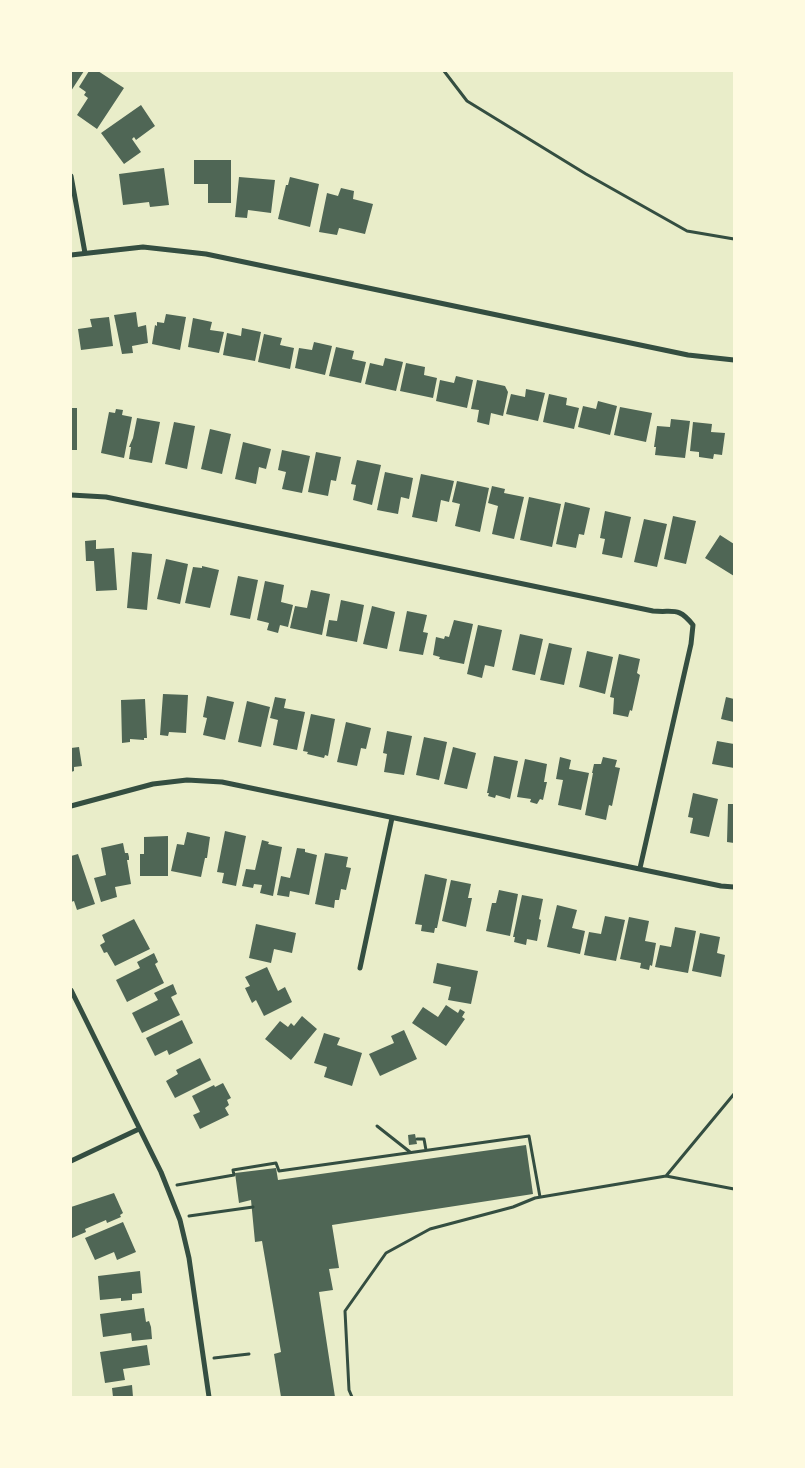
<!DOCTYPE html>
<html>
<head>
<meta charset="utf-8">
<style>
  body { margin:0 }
  #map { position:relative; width:805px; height:1468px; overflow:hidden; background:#e9edc9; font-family:Montserrat,sans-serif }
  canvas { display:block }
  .frame { position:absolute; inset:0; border:72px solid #fefae0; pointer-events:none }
</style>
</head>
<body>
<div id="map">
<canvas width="805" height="1468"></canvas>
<div class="frame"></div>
</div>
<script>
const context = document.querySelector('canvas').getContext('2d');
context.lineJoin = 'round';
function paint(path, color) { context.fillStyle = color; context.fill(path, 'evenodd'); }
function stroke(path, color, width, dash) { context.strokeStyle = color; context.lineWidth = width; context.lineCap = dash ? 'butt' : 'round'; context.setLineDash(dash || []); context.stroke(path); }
paint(new Path2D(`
  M71,71H84L71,91Z
  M89,71H98L124,88L97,129L77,115L88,98L84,95L86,92L79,87Z
  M141,105L155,126L136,140L134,137L132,139L141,152L124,164L101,133Z
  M194,160H231V203H208V184H194Z
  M164,168L169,205L150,207L149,202L123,205L119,174Z
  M239,177L275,180L271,213L248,210L247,218L235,217Z
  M290,177L319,184L310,227L278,219L286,185H288Z
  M341,188L354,191L353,199L373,204L365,234L339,228L337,235L319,232L327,193L338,196Z
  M136,312L138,327L146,325L148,343L132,346L133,353L122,354L114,315Z
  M166,314L186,317L180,350L152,344L155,325L157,326V322L164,323Z
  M109,317L113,346L81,350L78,329L92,327L90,319Z
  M193,318L212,322L210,330L224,332L219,353L188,347Z
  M242,328L261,332L255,361L223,355L227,333L241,336Z
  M264,334L282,338L280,345L294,348L290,369L258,362Z
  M314,342L332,346L325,375L295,368L299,348L312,350Z
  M336,347L354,351L352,359L366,362L361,383L329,376Z
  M385,358L403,362L396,391L365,384L370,363L383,366Z
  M406,363L425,367L424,375L437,378L433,398L400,391Z
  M456,376L473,380L467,408L436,401L440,380L454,383Z
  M477,380L505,386L508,392L503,416L491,413L489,425L477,422L479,410L471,409Z
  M526,389L545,393L538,421L506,414L511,394L525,397Z
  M549,394L567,398L566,405L579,408L574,429L543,422Z
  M598,401L617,406L610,435L578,427L583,406L596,409Z
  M620,407L652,413L646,442L614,435Z
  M71,408H77V450H71Z
  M116,409L123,410L122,415L132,417L124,458L101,453L109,412L115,413Z
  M137,418L160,422L152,463L129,459L131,447H129L133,438Z
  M671,419L690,421L685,458L655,455L656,447H654L657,426L670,427Z
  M174,422L195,426L187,469L165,464Z
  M693,422L712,424L711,432L725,433L722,455L714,454L713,459L699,457V452L690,451Z
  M210,429L231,434L222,474L201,469Z
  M243,442L271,449L266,469L259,467L256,484L235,479Z
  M282,450L310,456L302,493L282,489L286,472L278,470Z
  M316,452L341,457L336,481L331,480L328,496L308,492Z
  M357,460L381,465L372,505L353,500L356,485L351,484Z
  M385,472L413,478L409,499L401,497L398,514L377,510Z
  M421,474L454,481L449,502L441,500L437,522L412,517Z
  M457,481L489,488L480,532L455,526L460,504L452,502Z
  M492,486L505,489L504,493L524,497L514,539L492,534L498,506L488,503Z
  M529,497L561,504L552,547L520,540Z
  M565,502L590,508L584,535L579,534L576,548L556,544Z
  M605,511L631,517L622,558L602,554L605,539L600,538Z
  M673,516L696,521L686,564L664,559Z
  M644,519L667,524L657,567L634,562Z
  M720,535L734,544V576L705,558Z
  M96,540V549L114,548L117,590L96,591L94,561H86L85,541Z
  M132,552L152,554L147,610L127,608Z
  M166,559L188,564L180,604L157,599Z
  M202,566L219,570L210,608L185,603L193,567L202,568Z
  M238,576L258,580L250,619L230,615Z
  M265,581L284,585L281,602L293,605L288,627L280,625L278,633L267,630L269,623L257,620Z
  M311,590L330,594L322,635L290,628L295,606L307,608Z
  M341,600L364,605L357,642L326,636L329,620L337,621Z
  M372,606L395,612L387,649L363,644Z
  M407,611L427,615L423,632L428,633L423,655L399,651Z
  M454,620L473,624L464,664L439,659L440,657L433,655L436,637L444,639L445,636L449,637Z
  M478,625L502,630L494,667L485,665L482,678L467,674Z
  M520,634L543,639L535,675L512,670Z
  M549,643L572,648L564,685L540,680Z
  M587,651L613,657L605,694L579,687Z
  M619,654L640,659L637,673L640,675L632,711L630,710L628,717L613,714L614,698L610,697Z
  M163,694L188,695L186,733L169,732L168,736L160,735Z
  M207,696L234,702L225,740L203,735L207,718L203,717Z
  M275,697L286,699L284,708L305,712L297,750L273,745L278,720L270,718Z
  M726,697L734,699V722L721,719Z
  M145,699L147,738H144V740L130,739V742L122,743L121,700Z
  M247,701L270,707L261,747L238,742Z
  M311,714L335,719L328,756L325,755L324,758L307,754L308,752L303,751Z
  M346,722L371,728L366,749L361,748L357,766L337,762Z
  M387,731L412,736L404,775L384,772L387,754L383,753Z
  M424,737L447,742L439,780L416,775Z
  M717,741L734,744V768L712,764Z
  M79,747L82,766L74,767V771L71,772V748Z
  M453,747L476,753L467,789L444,784Z
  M494,756L518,761L510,799L496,795L495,798L488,796L489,793H487Z
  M560,757L571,760L569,769L589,773L581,810L558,805L563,780L556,779Z
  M603,757L617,760L615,767L620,768L612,806L609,805L606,820L585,815L593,773H592L594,764H601Z
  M525,759L547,764L544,782H547L543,800L540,799L537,804L530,802L531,799L517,797Z
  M693,793L718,799L709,837L690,833L693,818L688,817Z
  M728,804H734V843L727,842Z
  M225,831L246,836L236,886L222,883L224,873L217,872Z
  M187,832L210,837L207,858H205L201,877L171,871L177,844L184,845Z
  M168,836V876H140V854H144V837Z
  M262,840L269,842L268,844L282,847L273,896L260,893L262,885L254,884L253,888L242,886L246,869L255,870Z
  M123,843L125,853H128L129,857V860H127L131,884L115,887L117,897L101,902L94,878L106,875L101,848Z
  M297,848L305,849V852L317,855L309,895L290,891L289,897L277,895L281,876L290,878Z
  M325,853L348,857L346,867L351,868L346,890L341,889L339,900H335L334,908L315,904Z
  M78,854L95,904L77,910L74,901L71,902V856Z
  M425,874L447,879L437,928H435L434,933L421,931L422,925L415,924Z
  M451,880L471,884L468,898H472L466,927L442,921Z
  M499,890L518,894L510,936L486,931L492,903H496Z
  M522,895L543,899L539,919L541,920L537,941L527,939L526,945L514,942L515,937H513Z
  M557,905L577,910L572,928L585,931L580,954L547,947Z
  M605,916L625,920L616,961L584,955L589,932L601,934Z
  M629,917L649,921L645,941L656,943L652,966L650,965L649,970L640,968L641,963L620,959Z
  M134,919L150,949L115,966L107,952L104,953L100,945L105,942L102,935Z
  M256,924L296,933L292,953L274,949L271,963L249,958Z
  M675,927L696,931L688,973L655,967L660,945L671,947Z
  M700,933L720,937L717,953L725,955L721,977L692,971Z
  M154,953L158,962L155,964L164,983L127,1002L116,980L140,968L137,962Z
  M437,963L478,971L471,1004L448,1000L451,987L433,983Z
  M267,967L278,991L285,987L292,1002L264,1016L256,1000L252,1003L245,988L250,986L245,977Z
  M173,984L177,994L171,997L180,1015L142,1033L132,1013L158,1000L154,993Z
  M446,1005L458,1013L460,1009L465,1012L462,1017L465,1019L446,1046L412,1023L423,1007L438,1017Z
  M302,1016L317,1029L291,1060L265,1039L280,1021L288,1027L291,1023L294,1026Z
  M182,1020L193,1043L169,1055L167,1050L155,1056L146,1038Z
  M404,1030L417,1059L380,1076L369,1054L394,1043L391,1036Z
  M324,1033L340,1038L337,1045L362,1053L352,1086L324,1077L327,1067L314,1063Z
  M200,1058L211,1080L175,1098L166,1081L178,1074L176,1070Z
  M223,1083L231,1098L227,1100L229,1105L225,1108L229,1115L200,1129L193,1115L200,1112L192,1096L214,1085L215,1087Z
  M415,1134L417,1144L409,1145L408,1135Z
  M526,1145L533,1194L332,1225L339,1268L329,1269L333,1290L319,1292L335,1397H281L274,1354L281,1352L262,1241L255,1242L251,1200L239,1203L235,1173L276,1168L278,1180Z
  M114,1193L123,1213L120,1215L121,1217L107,1223L106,1220L85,1229L86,1232L72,1238L71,1207Z
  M123,1222L136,1252L117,1260L114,1252L95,1260L85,1238Z
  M140,1271L142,1293L132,1294V1300L121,1301V1298L100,1300L98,1276Z
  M144,1308L146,1322L149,1321L151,1327L152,1339L132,1341L131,1333L103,1337L100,1314Z
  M147,1345L150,1365L123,1369L125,1380L105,1383L100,1352Z
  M132,1385L133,1397H113L112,1388Z`), '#4f6655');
stroke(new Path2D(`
  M444,71L467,101L586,174L687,231L734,239
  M377,1126L410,1152
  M417,1139H424L426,1150
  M666,1176L734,1189
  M177,1185L234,1175L233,1170L276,1163L279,1171L529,1136L540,1197
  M189,1216L253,1207
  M214,1358L249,1354
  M352,1397L349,1390L345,1311L386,1253L430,1229L513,1207L535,1198L666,1176L734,1094`), '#344e41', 3);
stroke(new Path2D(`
  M71,176L85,253
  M71,255L143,247L206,254L645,346L688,355L734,360
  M71,495L106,497L653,611C674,613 678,606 693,625L691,644L640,868
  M71,806L153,784L187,780L222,782L721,886L734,887
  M360,968L392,818
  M71,990L161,1172L180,1220L189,1258L209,1397
  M71,1161L139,1129`), '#344e41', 5);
</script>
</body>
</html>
